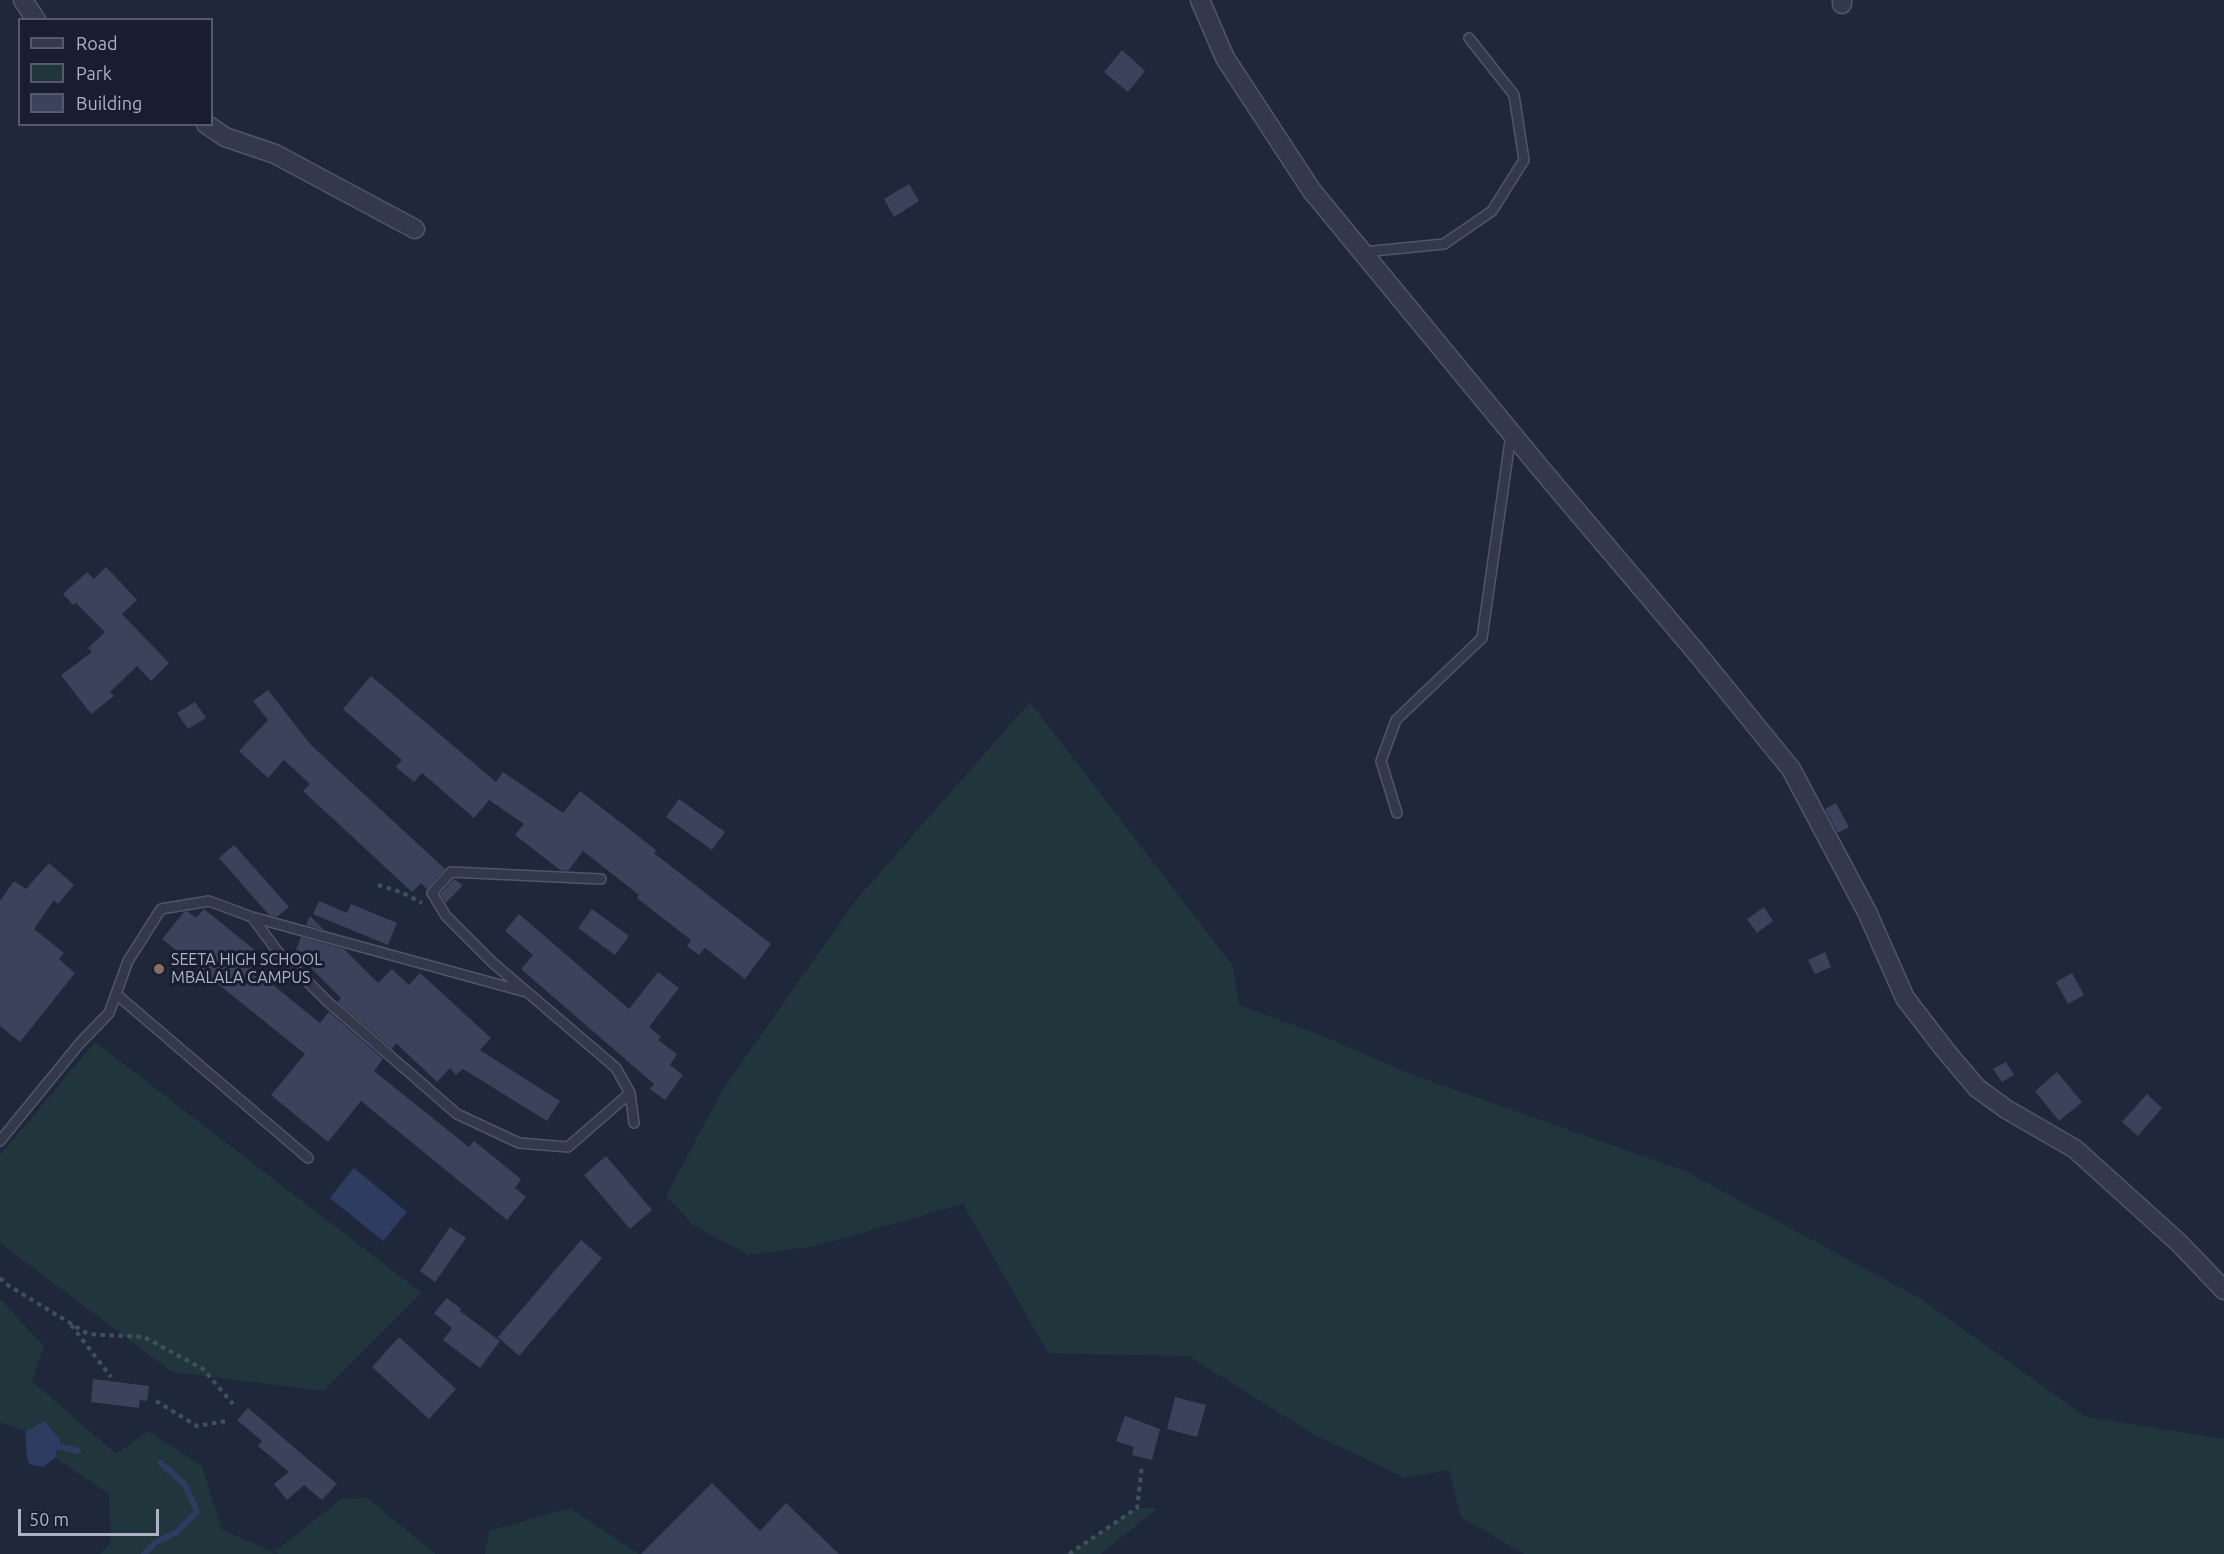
<!DOCTYPE html>
<html>
<head>
<meta charset="utf-8">
<style>
  body { margin:0 }
  #map { position:relative; width:2224px; height:1554px; overflow:hidden; background:#1f273b; font-family:Ubuntu,sans-serif }
  canvas { display:block }
  .legend { position:absolute; left:18px; top:18px; width:195px; height:108px; box-sizing:border-box; background:#181e2f; border:2px solid #545a6c; margin:0; padding:8px 10px; list-style:none; font-size:18px; color:#adb3c7 }
  .legend li { display:flex; align-items:center; gap:12px; height:30px }
  .legend b { width:30px; border:2px solid #545a6c }
  .scale { position:absolute; left:18px; top:1509px; width:141px; height:27px; box-sizing:border-box; border:3px solid #adb3c7; border-top:0; padding-left:8px; font-size:18px; line-height:21px; white-space:nowrap; color:#adb3c7; -webkit-text-stroke:4px #181e2f; paint-order:stroke }
</style>
</head>
<body>
<div id="map">
<canvas width="2224" height="1554"></canvas>
<ul class="legend">
<li><b style="height:8px;background:#33394b"></b>Road</li>
<li><b style="height:16px;background:#21353c"></b>Park</li>
<li><b style="height:16px;background:#3a435b"></b>Building</li>
</ul>
<div class="scale">50 m</div>
</div>
<script>
const context = document.querySelector('canvas').getContext('2d');
context.lineJoin = 'round';
function paint(path, color) { context.fillStyle = color; context.fill(path, 'evenodd'); }
function stroke(path, color, width, dash) { context.strokeStyle = color; context.lineWidth = width; context.lineCap = dash ? 'butt' : 'round'; context.setLineDash(dash || []); context.stroke(path); }
function write(font, color, halo, rows, align = 'center') {
  context.font = font + ' Ubuntu,sans-serif'; context.lineWidth = 6; context.setLineDash([]); context.textBaseline = 'middle'; context.strokeStyle = halo; context.fillStyle = color; for (const [text, x, y, turn = 0] of rows) {
    context.save(); context.translate(x, y); context.rotate((+turn || 0) * Math.PI / 180); context.textAlign = isNaN(turn) ? turn : align; if (halo) context.strokeText(text, 0, 0); context.fillText(text, 0, 0); context.restore();
  }
}
paint(new Path2D(`
  M1030,702L1233,966L1239,1005L1313,1032L1413,1075L1685,1171L1921,1299L2086,1417L2224,1439V1554H1524L1461,1517L1449,1470L1405,1478L1313,1434L1188,1356L1048,1353L963,1204L816,1246L748,1255L693,1225L666,1196L723,1089L856,900Z
  M95,1042L422,1293L324,1391L172,1372L0,1243V1155Z
  M0,1299L44,1346L32,1381L116,1454L148,1431L202,1466L222,1530L274,1552L341,1499L367,1498L436,1554H279L274,1552L272,1554H100L111,1543L109,1494L55,1458L60,1440L45,1421L25,1431L0,1422Z
  M570,1508L639,1554H485L489,1531Z
  M1137,1508H1158L1101,1554H1069Z`), '#21353c');
paint(new Path2D(`
  M354,1168L407,1212L383,1241L330,1198Z
  M45,1421L60,1440L55,1458L43,1467L29,1464C25,1452 27,1443 25,1431Z`), '#2f3c62');
stroke(new Path2D(`
  M58,1446L78,1451
  M144,1554L156,1542L177,1532L197,1512L185,1485L161,1463`), '#2f3c62', 6);
paint(new Path2D(`
  M1122,50L1145,71L1128,92L1104,72Z
  M909,184L919,201L894,217L884,199Z
  M106,567L137,600L122,614L169,663L151,681L137,666L110,692L114,696L91,714L61,675L92,652L88,648L105,632L76,603L73,605L63,594L87,572L94,579Z
  M371,676L496,782L503,772L563,813L580,791L656,850L654,853L771,944L745,979L705,948L699,955L687,946L691,940L637,898L639,895L583,851L568,871L560,870L515,835L524,824L489,800L474,818L422,773L414,782L396,767L402,760L343,709Z
  M268,690L311,745L445,869L427,889L421,883L412,892L303,791L310,784L284,760L268,778L239,751L268,720L253,701Z
  M195,702L206,718L188,729L177,713Z
  M679,799L725,832L712,850L666,817Z
  M1836,803L1849,827L1838,833L1825,809Z
  M234,845L289,907L277,917L269,915L219,858Z
  M49,863L74,885L58,904L54,900L34,929L64,953L59,959L75,973L20,1042L0,1026V901L14,881L26,889Z
  M454,879L463,885L446,903L440,894Z
  M319,901L347,913L351,904L397,923L388,945L313,914Z
  M1764,907L1773,921L1757,933L1747,919Z
  M204,909L256,951L246,963L320,1023L329,1012L383,1059L374,1071L469,1147L474,1141L521,1179L515,1188L526,1197L507,1220L361,1101L328,1142L271,1095L305,1054L162,939L184,912L187,911L196,918Z
  M592,909L629,936L615,955L578,928Z
  M519,914L629,1009L658,972L679,988L649,1027L661,1037L658,1040L677,1054L670,1065L683,1075L665,1100L650,1089L654,1084L521,969L533,955L505,931Z
  M310,916L324,930L306,925Z
  M301,937L344,949L378,983L392,969L409,985L420,973L491,1038L480,1050L560,1101L547,1121L463,1069L456,1075L450,1068L437,1082L396,1043L392,1049L338,1002L341,998L295,952Z
  M1825,952L1831,967L1815,974L1808,960Z
  M2072,973L2084,995L2068,1004L2056,982Z
  M2006,1062L2014,1075L2002,1082L1993,1069Z
  M2057,1072L2082,1102L2059,1121L2035,1091Z
  M2147,1094L2162,1108L2138,1136L2122,1122Z
  M606,1156L652,1210L630,1229L584,1175Z
  M450,1227L466,1238L435,1282L420,1271Z
  M581,1240L602,1258L519,1356L498,1337Z
  M447,1298L461,1309L460,1311L500,1341L480,1368L443,1340L452,1328L434,1313Z
  M399,1337L456,1389L429,1419L372,1367Z
  M93,1379L149,1386L147,1401L140,1400L139,1408L91,1402Z
  M1175,1397L1206,1405L1197,1437L1167,1429Z
  M248,1408L337,1484L322,1500L304,1485L287,1500L274,1484L289,1472L258,1446L262,1441L237,1420Z
  M1125,1416L1160,1429L1152,1460L1132,1455L1134,1447L1116,1441Z
  M712,1483L760,1531L786,1503L839,1554H641Z`), '#3a435b');
const lane = new Path2D(`
  M1363,252L1444,244L1492,211L1524,160L1514,95L1469,38
  M1397,813L1381,761L1396,720L1482,638L1511,434
  M252,917L278,952L328,1002L457,1114L519,1143L568,1147L630,1093L616,1068L492,962L446,916L432,893L451,872L601,879
  M116,994L308,1158
  M630,1093L634,1123
  M0,1141L80,1043L109,1013L128,961L161,909L209,901L252,917L526,992`);
const street = new Path2D(`
  M23,0L36,20
  M1200,0L1225,58L1312,191L1541,469L1696,652L1791,769L1867,912L1905,998L1945,1050L1977,1088L2006,1109L2075,1149L2179,1243L2224,1290
  M1842,4V0
  M206,124L225,137L275,154L415,229`);
stroke(lane, '#505668', 12);
stroke(street, '#505668', 21);
stroke(new Path2D(`
  M378,885L401,892L422,903
  M0,1278L6,1284L88,1334L144,1337L203,1369L233,1404
  M71,1325L111,1377
  M156,1401L197,1426L227,1421
  M1069,1554L1137,1508L1142,1465`), '#3e5259', 4, [4.5, 4.5]);
stroke(lane, '#33394b', 9);
stroke(street, '#33394b', 18);
for (const [x, y, r, color] of [
  [159,969,6,"#8d6e63"]
]) { const dot = new Path2D(); dot.arc(x, y, r, 0, 2 * Math.PI); context.fillStyle = color; context.fill(dot); stroke(dot, '#181e2f', 2); }
write('16px', '#adb3c7', '#181e2f', [
  ["SEETA HIGH SCHOOL",171,960],
  ["MBALALA CAMPUS",171,978]
], 'left');
</script>
</body>
</html>
